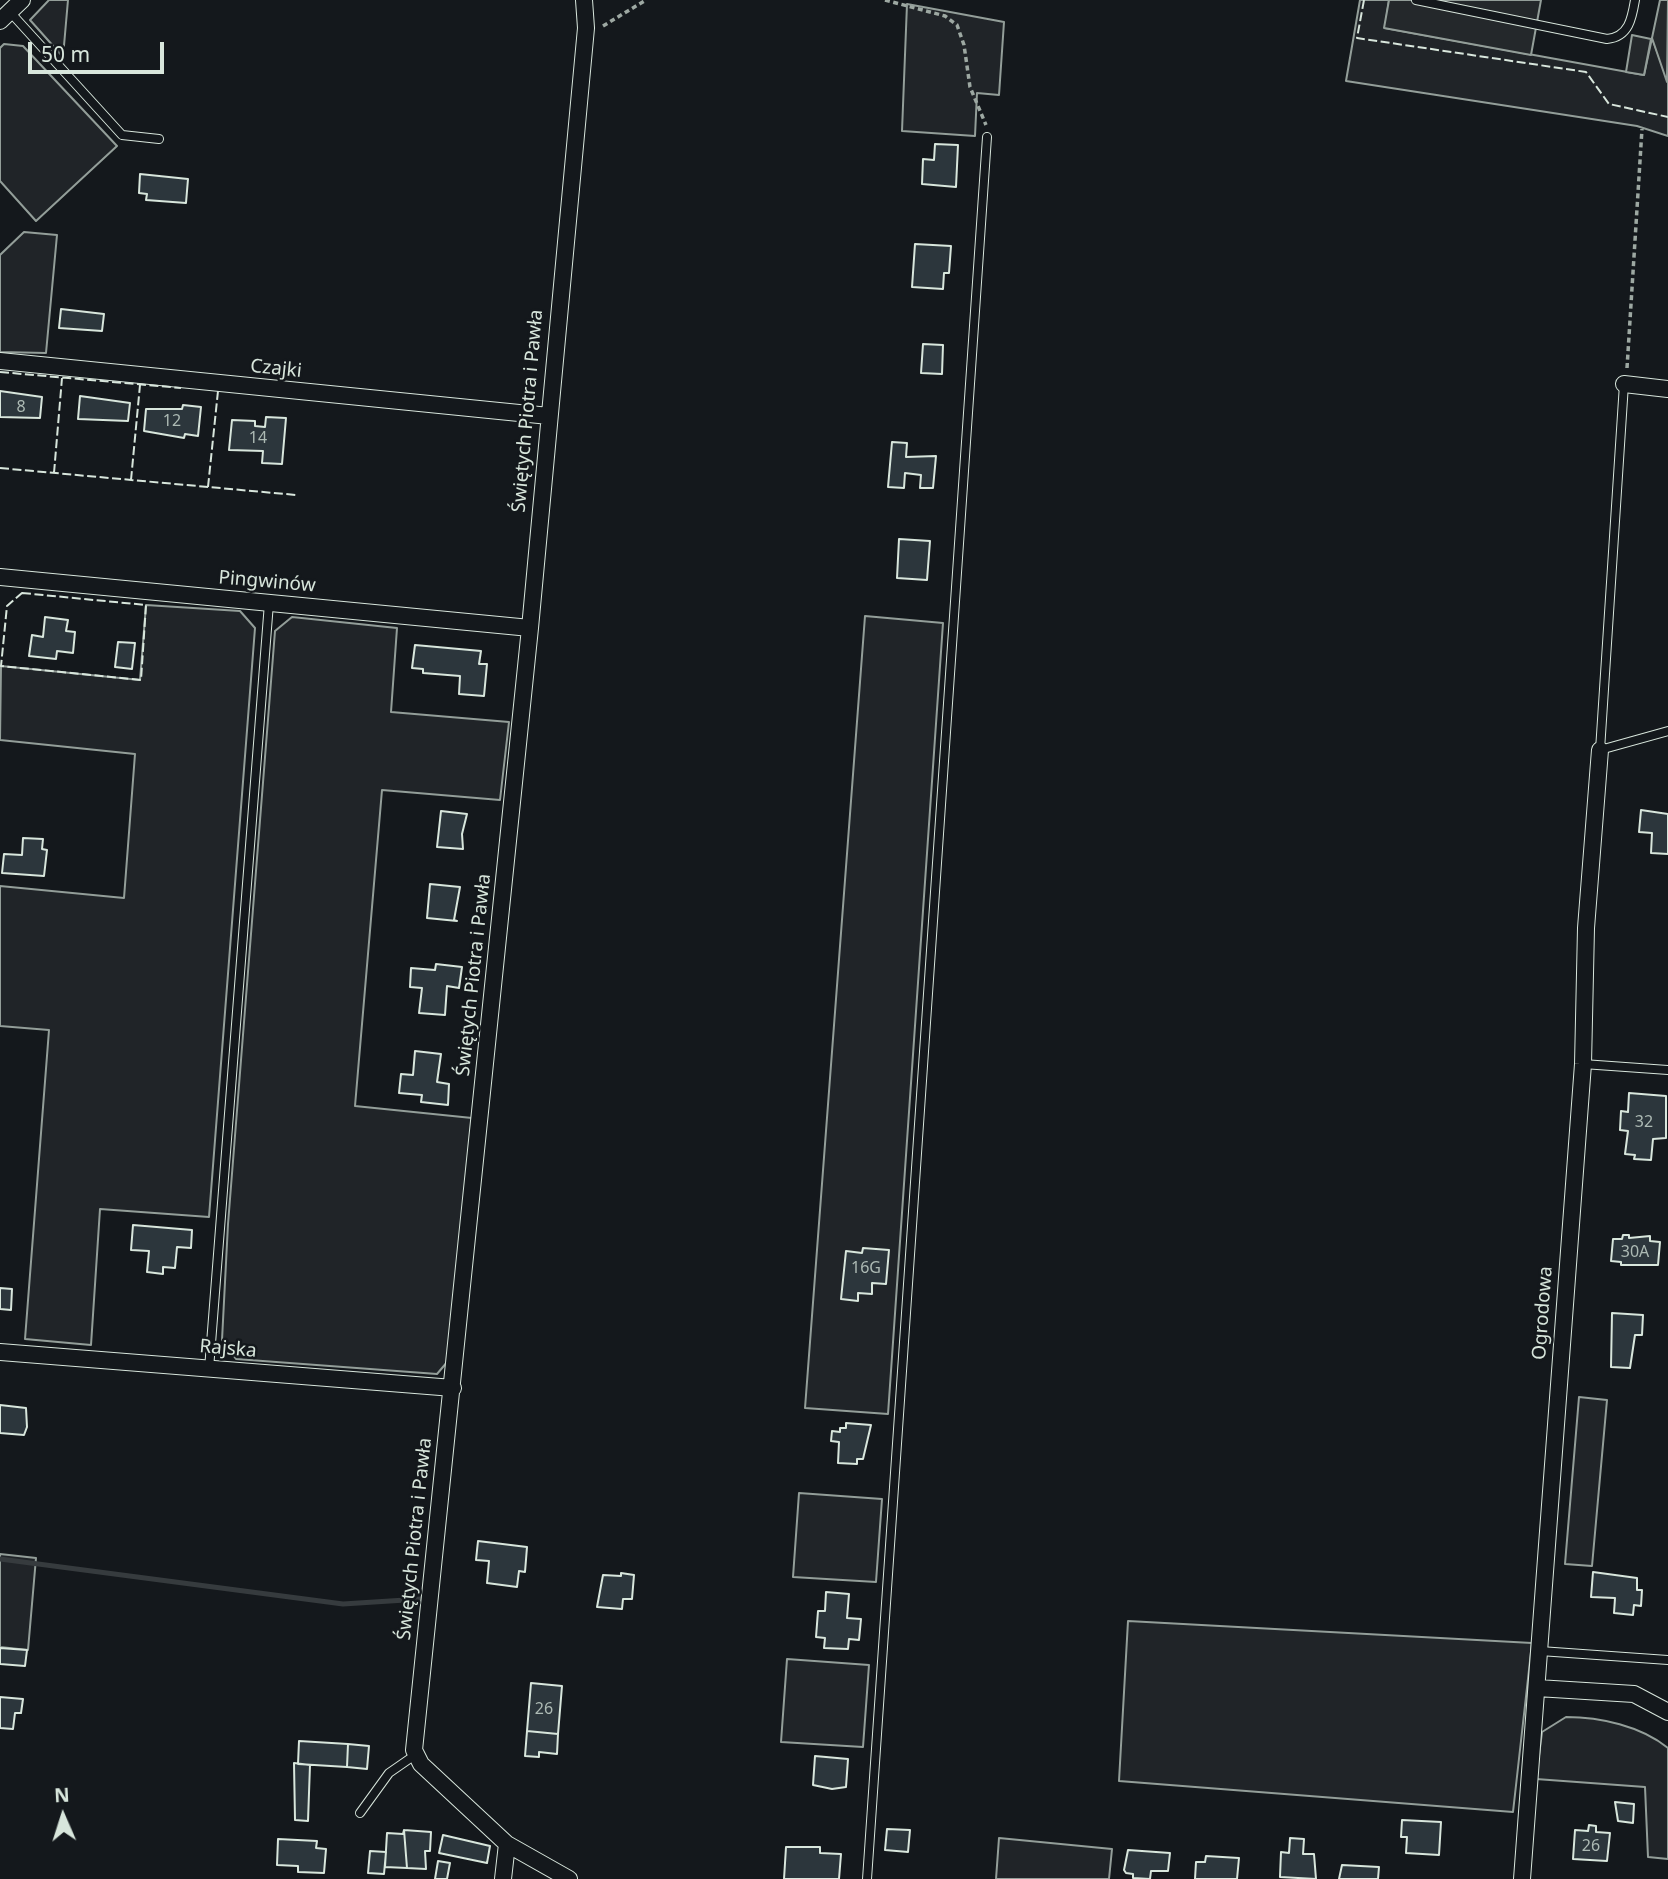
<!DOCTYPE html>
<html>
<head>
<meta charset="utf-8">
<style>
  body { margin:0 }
  #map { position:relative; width:1668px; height:1879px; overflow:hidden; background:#14181c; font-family:"Noto Sans",sans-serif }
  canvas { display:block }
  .north { position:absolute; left:28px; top:1781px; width:70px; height:70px; -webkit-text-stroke:5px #14181c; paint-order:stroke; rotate:357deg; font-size:19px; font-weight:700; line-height:28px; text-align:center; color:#d8e6dc }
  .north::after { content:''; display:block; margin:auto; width:24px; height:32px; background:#d8e6dc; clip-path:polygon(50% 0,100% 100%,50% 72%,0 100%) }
  .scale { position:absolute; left:28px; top:42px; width:136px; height:32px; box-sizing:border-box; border:4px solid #d8e6dc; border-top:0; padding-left:9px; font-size:21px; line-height:24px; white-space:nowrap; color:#d8e6dc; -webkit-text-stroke:5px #14181c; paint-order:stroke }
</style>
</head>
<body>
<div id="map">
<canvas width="1668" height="1879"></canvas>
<div class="north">N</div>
<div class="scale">50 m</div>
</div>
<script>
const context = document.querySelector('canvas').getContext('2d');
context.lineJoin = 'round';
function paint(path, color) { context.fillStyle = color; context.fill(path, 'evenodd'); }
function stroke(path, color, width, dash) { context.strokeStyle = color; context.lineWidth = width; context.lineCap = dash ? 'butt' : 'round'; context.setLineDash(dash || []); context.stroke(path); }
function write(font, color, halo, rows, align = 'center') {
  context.font = font + ' "Noto Sans",sans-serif'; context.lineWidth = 5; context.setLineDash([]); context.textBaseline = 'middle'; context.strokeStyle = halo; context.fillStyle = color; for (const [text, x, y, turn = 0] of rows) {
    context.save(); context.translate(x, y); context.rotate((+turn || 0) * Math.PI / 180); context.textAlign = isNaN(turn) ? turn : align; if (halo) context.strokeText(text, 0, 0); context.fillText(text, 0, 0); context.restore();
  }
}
const green = new Path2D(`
  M49,0H68L63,57L30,20Z
  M1360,0H1389L1385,28L1644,75L1652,38L1668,81V136L1637,126L1346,81Z
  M907,4L1004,22L999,95L977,93L975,136L902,131Z
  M4,44L23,46L117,146L36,221L0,181V48Z
  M24,232L57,235L46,353L0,352V255Z
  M146,605L240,611L255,628L209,1217L100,1209L91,1345L25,1339L49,1030L0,1026V886L124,898L135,754L0,740L1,666L140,680Z
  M865,616L943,623L888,1414L805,1408Z
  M292,617L397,628L391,712L509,722L500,800L382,790L355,1106L472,1118L448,1361L437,1374L236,1359L222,1340L228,1224L275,631Z
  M1579,1397L1607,1400L1592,1566L1565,1564Z
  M799,1493L882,1499L876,1582L793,1577Z
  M0,1554L36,1558L28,1650L0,1647Z
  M1128,1621L1532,1643L1513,1812L1119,1781Z
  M787,1659L869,1665L863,1747L781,1742Z
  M1566,1717C1600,1717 1641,1726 1668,1748V1859L1648,1857L1645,1787L1536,1779L1542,1732Z
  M999,1838L1112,1849L1109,1879H996Z`);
paint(green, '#202428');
stroke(green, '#939e99', 2);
const parking = new Path2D(`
  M1389,0H1541L1531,55L1384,28Z
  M1660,0H1668L1667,82L1652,38Z
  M1632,35L1651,39L1644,75L1626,72Z`);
paint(parking, '#24282b');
stroke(parking, '#939e99', 2);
stroke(new Path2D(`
  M0,1559L343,1604L421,1599`), '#363b3e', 5);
const building = new Path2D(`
  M935,144L958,145L956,187L922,184L923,159L934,160Z
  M140,174L188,179L186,203L146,200L147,194L139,193Z
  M915,244L951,246L949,273H944L943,289L912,287Z
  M61,309L104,314L102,331L59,328Z
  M923,344L943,345L942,374L921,373Z
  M0,391L42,397L40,418L0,417Z
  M80,396L130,403L128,421L78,419Z
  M183,405L201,407L198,436L185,434L184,438L144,431L146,409H182Z
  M266,417L286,418L282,464L262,463L263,451L229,450L232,420L255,421V426L265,427Z
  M892,442L907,443L906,457L936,456L933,488H920L921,475L905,473L904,488L888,487Z
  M899,539L930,541L927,580L897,578Z
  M45,617L68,620L66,631L75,632L73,653L57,651L56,659L29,656L32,635L43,637Z
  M118,642L135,643L132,669L115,667Z
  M415,645L481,651L479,664H487L484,696L459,694L460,676L423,673V669L412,668Z
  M1641,810L1668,814V854L1651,853L1652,833L1639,832Z
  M441,811L467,814L462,834L463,849L437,847Z
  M23,838L43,839L42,849L47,850L44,876L2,873L4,854L22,855Z
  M430,884L460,887L454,920L457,921L427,918Z
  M436,964L462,967L459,988L447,986L445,1015L419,1013L422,988L410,987L411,968L435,970Z
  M415,1051L441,1054L437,1082L449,1084L448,1105L421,1102L422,1095L399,1093L401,1074L413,1075Z
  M1629,1093L1666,1096V1138L1653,1139L1651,1160L1634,1159L1635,1155L1625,1154L1628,1131L1620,1130L1621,1111L1628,1112Z
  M133,1225L192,1230L191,1248L177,1247L175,1268L163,1267V1274L147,1272L149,1251L131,1250Z
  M1623,1235H1629V1238L1650,1236V1241L1660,1242L1658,1265H1621V1262L1611,1261L1613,1239H1622Z
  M863,1248L889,1250L886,1284L872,1283V1294L858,1293V1301L841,1299L846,1251L862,1253Z
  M0,1288L12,1289L11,1310L0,1309Z
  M1612,1313L1643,1315L1642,1335H1635L1630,1368L1611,1367Z
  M0,1405L26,1408L27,1427L24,1435L0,1433Z
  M846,1423L871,1425L863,1459H857V1464L838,1463L839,1442L831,1441L832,1431L840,1432V1428H846Z
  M478,1541L527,1547L525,1572L519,1571L517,1587L487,1583L489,1561L476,1560Z
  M1593,1572L1637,1578V1590H1642L1641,1606L1634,1605L1633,1615L1614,1613L1615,1598L1591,1597Z
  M621,1573L634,1575L632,1599H623L622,1609L597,1607L603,1575L621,1576Z
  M826,1592L849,1594L847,1618L861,1619L859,1640L849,1639L848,1649L824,1648L825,1638L816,1637L818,1611H825Z
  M0,1648L27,1650L25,1666L0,1664Z
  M531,1683L562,1686L558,1734L527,1731Z
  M0,1697L23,1699L21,1713H15L13,1729L0,1728Z
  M527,1731L558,1734L557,1754L539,1752V1757L525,1756Z
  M299,1741L348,1744L347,1767L298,1764Z
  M348,1744L369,1746L367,1769L347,1767Z
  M815,1756L848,1759L846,1787L832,1789L813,1785Z
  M294,1763L310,1765L308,1821L295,1820Z
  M1615,1802L1634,1804L1633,1823L1618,1821Z
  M1402,1820L1441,1822L1439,1855L1406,1853L1407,1837H1401Z
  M1589,1825L1596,1826V1832L1610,1833L1607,1861L1573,1859L1575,1830L1588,1831Z
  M887,1829L910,1830L908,1852L885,1850Z
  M404,1830L407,1868L385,1867L387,1833L403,1834Z
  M404,1830L431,1832L430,1851H425L426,1869L407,1868Z
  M443,1835L490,1846L487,1863L439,1853Z
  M1290,1838L1304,1839L1303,1854H1314L1316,1879L1280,1877L1281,1852L1289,1853Z
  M278,1839L317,1841L316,1848L326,1849L324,1873L298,1872V1866L277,1865Z
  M786,1847H820V1853L841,1854L839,1879H784Z
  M1128,1850L1170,1853L1168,1871H1151L1150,1879L1133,1878V1874L1126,1873L1124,1870Z
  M370,1851L386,1852L384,1874L368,1873Z
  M1206,1856L1239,1858L1237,1879H1195L1196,1862H1205Z
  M438,1861L450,1863L447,1879H435Z
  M1342,1865L1379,1867L1378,1879H1339Z`);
paint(building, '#2c363c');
stroke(building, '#d8e6dc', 2);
const lane = new Path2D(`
  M1416,0L1607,39C1629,37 1632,18 1635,0
  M10,12L122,135L159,139
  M1624,384L1600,750L1668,731
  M1583,1064L1668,1070
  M209,1369L269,603
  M1540,1651L1668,1660
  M360,1813L389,1773L415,1755
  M867,1879L987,137`);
const street = new Path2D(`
  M0,21L22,0
  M0,361L549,416
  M1624,384L1668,389
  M0,577L530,628
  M0,1352L453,1388
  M1537,1688L1634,1694L1668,1712
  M503,1879L507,1844
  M569,1879L507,1844L421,1764L414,1750L530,628L586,28L584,0
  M1522,1879L1583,1064L1586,928L1600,750`);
stroke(lane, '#d8e6dc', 10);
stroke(street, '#d8e6dc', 18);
stroke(new Path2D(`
  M885,0L945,16L957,25L964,45L970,87L986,125
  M603,26L646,0
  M1627,368L1642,129`), '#9da8a2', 3.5, [5, 3.5]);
stroke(lane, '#14181c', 8);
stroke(street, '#14181c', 16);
stroke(new Path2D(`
  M1364,0L1357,38L1586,72L1609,104L1668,117
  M0,372L181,388
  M0,468L296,495
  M54,473L62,378
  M131,480L140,385
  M208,487L218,391
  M22,593L146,605L141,680L1,666L7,606Z`), '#d8e6dc', 2, [9, 3.5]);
write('16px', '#adbab4', null, [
  ["8",21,407],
  ["12",172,421],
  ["14",258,438],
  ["32",1644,1122],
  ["30A",1635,1252],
  ["16G",866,1268],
  ["26",544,1709],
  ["26",1591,1846]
]);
write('19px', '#d8e6dc', '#14181c', [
  ["Czajki",276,369,6],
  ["Świętych Piotra i Pawła",528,411,-85],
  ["Pingwinów",267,582,5],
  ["Świętych Piotra i Pawła",474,975,-84],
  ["Ogrodowa",1543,1313,-86],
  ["Rajska",228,1349,5],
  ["Świętych Piotra i Pawła",415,1539,-84]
]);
</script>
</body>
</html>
